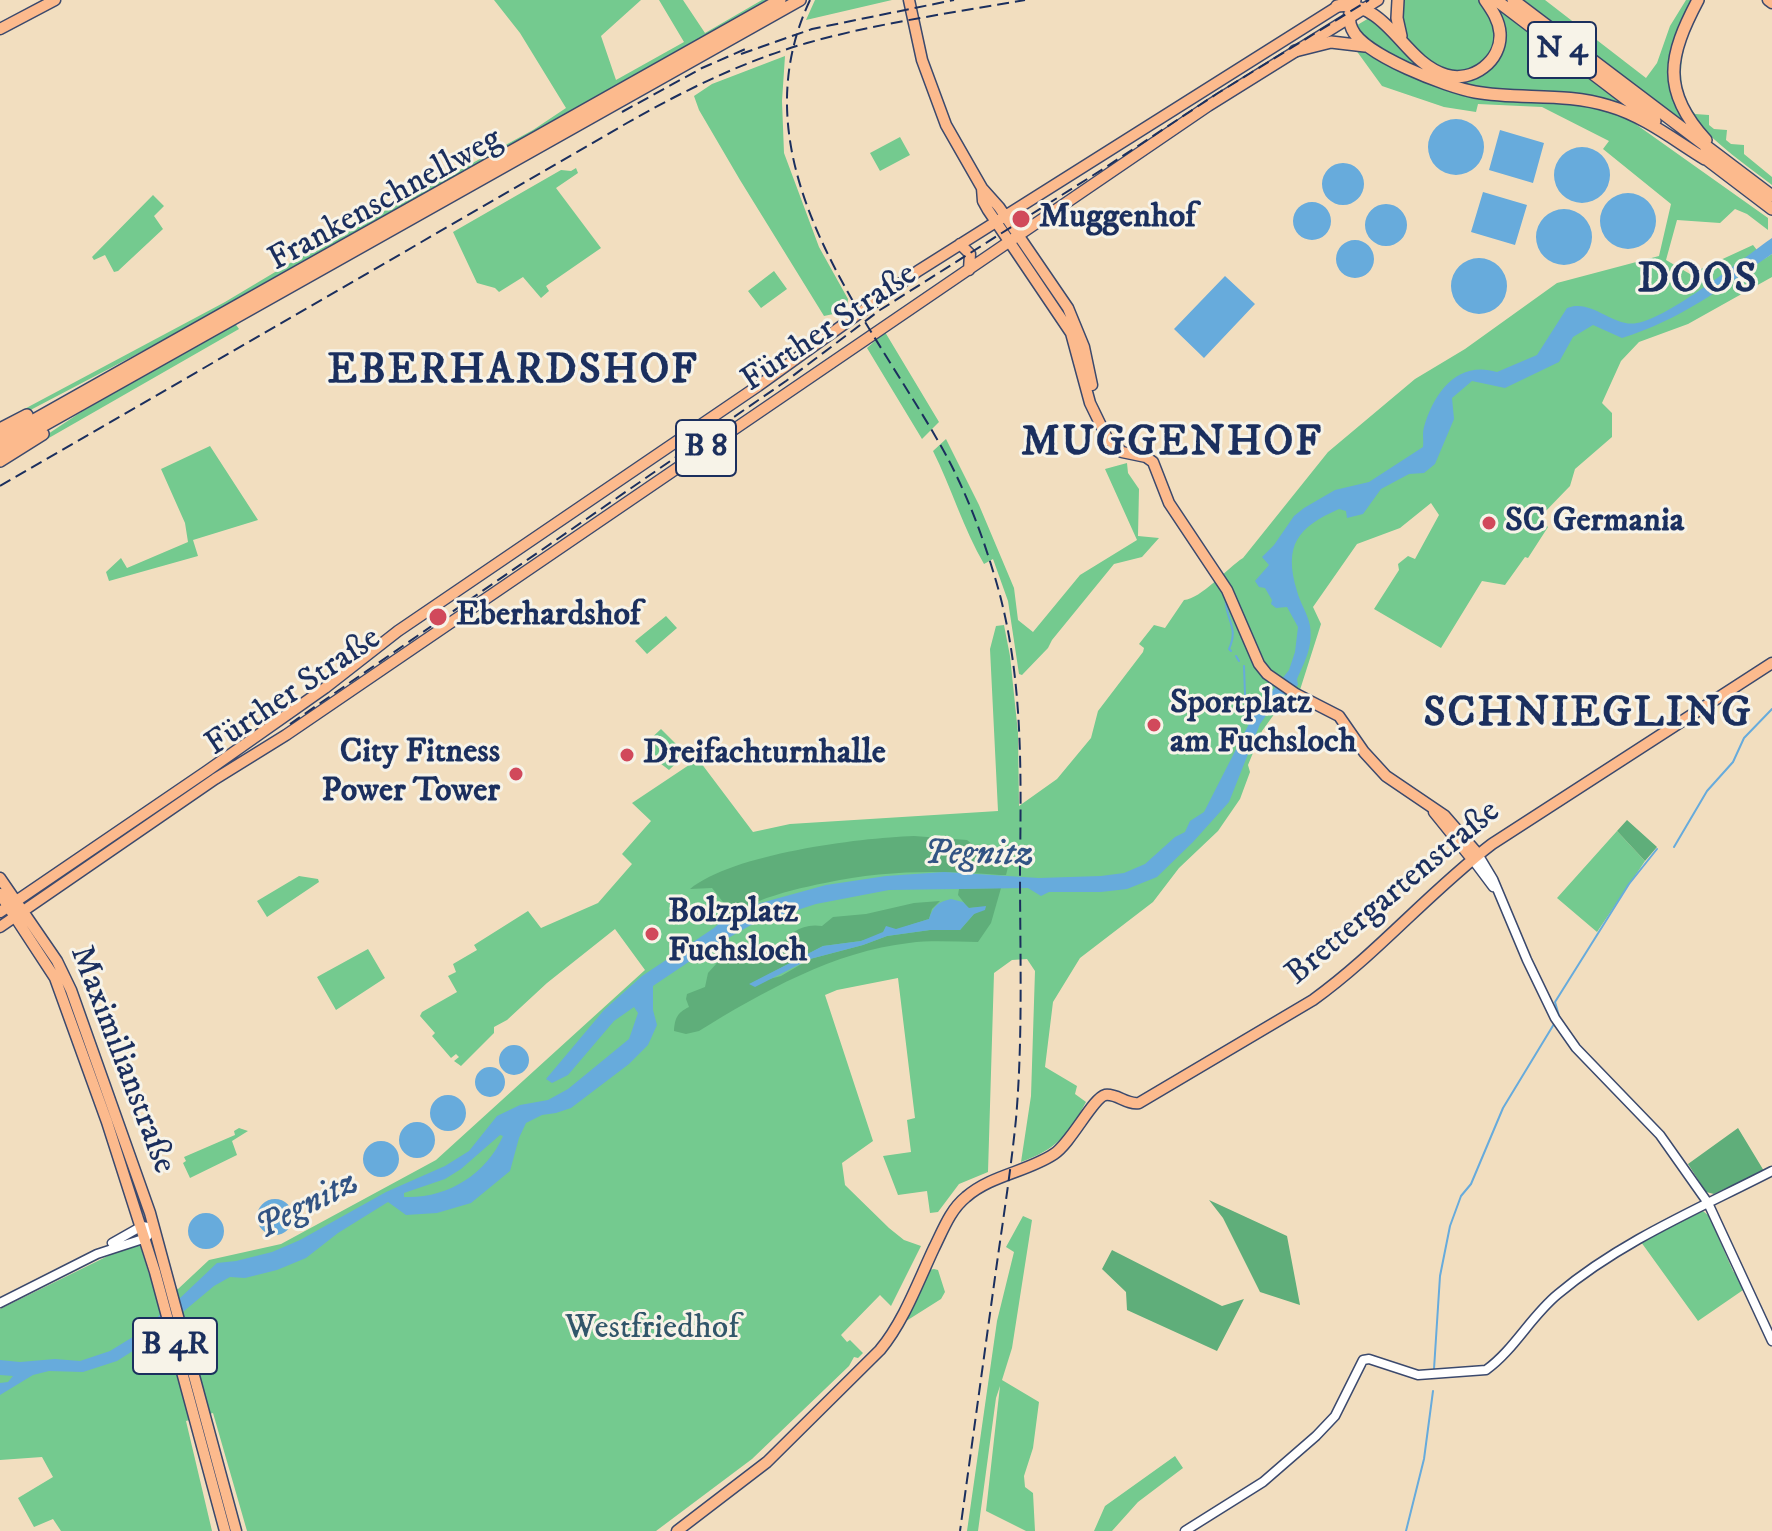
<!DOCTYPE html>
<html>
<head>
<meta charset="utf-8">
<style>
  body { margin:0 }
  canvas { display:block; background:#f2debf }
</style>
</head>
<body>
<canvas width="1772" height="1531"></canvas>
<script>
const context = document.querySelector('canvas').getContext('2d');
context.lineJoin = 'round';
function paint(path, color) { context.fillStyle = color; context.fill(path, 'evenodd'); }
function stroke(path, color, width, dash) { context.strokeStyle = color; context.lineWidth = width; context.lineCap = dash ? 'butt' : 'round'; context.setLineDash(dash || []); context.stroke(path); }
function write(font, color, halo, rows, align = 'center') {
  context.font = font + ' "IM FELL DW Pica",serif'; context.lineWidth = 6; context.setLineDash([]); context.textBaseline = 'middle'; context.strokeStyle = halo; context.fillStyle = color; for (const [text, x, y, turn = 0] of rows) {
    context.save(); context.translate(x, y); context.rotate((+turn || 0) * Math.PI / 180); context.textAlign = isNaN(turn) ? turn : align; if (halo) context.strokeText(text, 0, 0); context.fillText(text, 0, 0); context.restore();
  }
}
paint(new Path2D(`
  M494,0H641L601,36L616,80L684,42L659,0H683L705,33L762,0H769L246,293L238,301L0,426V422L225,302L302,256L533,130L566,108L520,33Z
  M815,0H892L806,20Z
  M1401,0H1480C1510,33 1488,88 1443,70C1438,68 1432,62 1427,59C1418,53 1411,48 1406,37C1401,27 1402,12 1401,0Z
  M1488,0L1627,106C1606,107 1581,102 1560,99C1483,90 1413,83 1354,27L1374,15L1419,64L1469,77L1502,44Z
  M1524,0H1545L1646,78L1657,63L1670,26L1686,0H1705C1685,31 1668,82 1695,114L1709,115V125L1714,129L1727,130L1726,140L1731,144L1744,145V154L1772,177V185C1746,165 1717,145 1695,120C1683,105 1682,86 1670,70L1688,126Z
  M1353,46L1431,82L1554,100L1620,113L1768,218V230L1747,214L1735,209L1720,223L1677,220L1666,260L1690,274L1753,245L1764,259L1772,254V277L1688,324L1639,342L1621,361L1602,403L1612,413V437L1575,469L1570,486L1539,518L1548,527L1528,558L1525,557L1505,585L1482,581L1441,648L1374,609L1399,570L1398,564L1408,556L1415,559L1439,515L1431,503L1400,528L1357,544L1313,607L1321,624L1299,693L1288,695L1262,731L1248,765L1250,772L1240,799L1218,831L1179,868L1153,902L1080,958L1053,1002L1045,1067L1077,1086L1075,1094L1086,1102C1068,1135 1057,1149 1021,1162L1031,1096L1035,971L1027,959L1012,960L994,973L988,1172L959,1184L938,1212L930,1213L927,1191L898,1195L883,1156L911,1152L907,1120L915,1118L898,978L837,990L825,995L873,1141L842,1163L845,1185L889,1228L904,1240L921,1246L891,1306L880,1295L841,1335L847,1342L850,1340L863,1353L858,1358L854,1357L849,1366L752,1459L656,1531H247L213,1413L186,1421L212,1531H61L53,1519L34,1527L18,1498L53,1477L42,1457L0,1460V1309L120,1250L140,1245L149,1274L178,1289L209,1260L281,1244L436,1160L645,970L615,929L547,983L507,1020L494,1027V1033L461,1066L454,1061L459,1057L456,1054L451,1058L432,1036L435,1033L420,1016L422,1012L457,992L448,976L456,972L453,964L477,950L474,945L528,911L541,928L598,903L632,864L622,854L651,821L632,803L698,759L753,832L790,824L998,811L990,649L996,626L1004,625L1010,656L1018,733L1019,806L1057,779L1091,738L1098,711L1143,652L1144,648L1139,644L1154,625L1165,628L1184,600C1201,599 1227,568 1243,558L1328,452L1415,379L1465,349L1557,283L1659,256L1671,204L1603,149L1609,141L1542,107L1478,104L1476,112L1444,107L1382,86Z
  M785,56L782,101L784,153L819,247L848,299L847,306L838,313L824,316L740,180L699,110L694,96L712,84Z
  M900,137L910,155L880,171L870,153Z
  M576,168L578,173L556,188L601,248L546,286L549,291L541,298L523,277L499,292L495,288L477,283L453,232L561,170L571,171Z
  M153,195L164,206L154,216L163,229L118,271L114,272L105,255L94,260L92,257Z
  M774,271L787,289L761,308L748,291Z
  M234,322L239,329L0,466L78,414Z
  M885,332L939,422L922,439L867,348Z
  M946,439L979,505L1014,588L1018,620L1033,632L1080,575L1137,540L1105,469L1127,463L1128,473L1139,489L1138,536L1159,538L1142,557L1114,564L1052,640L1048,648L1022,675L1019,674L1008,601L993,559L984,564C964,530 951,487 933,451Z
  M210,446L258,520L193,540L198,556L109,581L106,572L121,558L127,568L188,542L185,523L161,469Z
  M666,616L677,628L647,654L635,641Z
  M661,729L686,754L669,770L656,760L658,758L645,744Z
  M1617,831L1645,861L1597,932L1557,898Z
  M299,876L318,879L319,882L267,917L257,901Z
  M368,949L385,978L336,1010L317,977Z
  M239,1128L248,1131L232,1141L237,1155L190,1178L183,1163L186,1161L184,1157L235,1135L234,1131Z
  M1703,1211L1709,1216L1733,1271L1746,1288L1698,1321L1641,1242Z
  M1023,1216L1032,1220L1012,1348L1002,1380L1039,1402L1033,1448L1024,1476L1025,1487L1033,1493L1035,1531H1026L986,1511L1000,1386L996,1398L978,1531H967L997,1321L1014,1252L1006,1247Z
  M934,1269L938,1270L945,1292L941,1299L903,1323L929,1270Z
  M1175,1456L1183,1468L1138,1502L1112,1531H1094L1105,1506Z`), '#74ca8f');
paint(new Path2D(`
  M1627,820L1657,847L1645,861L1617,831Z
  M914,836L967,840L995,862L1008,867L1006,875H1000C941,870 883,870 825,883C804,887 779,893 759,901C746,906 746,911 730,911L712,888L690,889C733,854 857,838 914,836Z
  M1001,888L991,923L978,942C955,942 932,940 909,943C835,951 762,992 699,1031L686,1034L674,1031C675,1018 677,1013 689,1007L686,999L687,994L705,987L708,973L725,954C732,957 742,963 750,964C778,964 783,920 822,926L833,917L866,914L914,903L940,901L932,909L929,919L861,941L823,946L750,984L781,976L810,959L863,945L887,936L930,930H960L974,914L986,907L968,908L958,895L959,889Z
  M1738,1128L1764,1171L1714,1194L1706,1192L1688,1164Z
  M1209,1200L1287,1236L1300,1305L1260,1292L1223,1218Z
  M1112,1250L1222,1306L1244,1299L1217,1351L1127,1310L1126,1292L1102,1269Z`), '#5fae7a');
paint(new Path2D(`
  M1428 147a28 28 0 1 1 56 0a28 28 0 1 1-56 0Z
  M1500,130L1544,143L1533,183L1489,170Z
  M1554 175a28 28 0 1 1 56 0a28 28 0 1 1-56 0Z
  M1322 184a21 21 0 1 1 42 0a21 21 0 1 1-42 0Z
  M1483,192L1527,205L1515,245L1471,232Z
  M1600 221a28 28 0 1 1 56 0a28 28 0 1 1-56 0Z
  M1293 221a19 19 0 1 1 38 0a19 19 0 1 1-38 0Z
  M1365 225a21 21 0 1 1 42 0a21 21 0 1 1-42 0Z
  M1536 237a28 28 0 1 1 56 0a28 28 0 1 1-56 0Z
  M1772,238V254C1722,288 1680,320 1622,338L1593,325L1573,337L1559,362L1505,388L1472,381L1452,398L1454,419L1435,464L1424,473L1409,474L1381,489L1363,514L1347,518L1346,511L1339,509C1298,527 1283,545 1297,591C1300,603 1308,614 1310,626C1313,647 1305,661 1297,679L1298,685L1277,700L1260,724L1229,802L1193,842L1157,877L1127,889L1101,892H1049L1041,896L1028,888L889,890L816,904L751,925L702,953L653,986V1010L657,1025L648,1045L629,1064L571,1108L556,1113L542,1115L526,1123L519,1138L510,1171L471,1203L437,1213L406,1215L388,1202L338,1233L306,1258L277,1270L245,1278L230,1277L214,1286L147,1342L117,1361L83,1372L49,1371L33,1375L0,1395V1383L8,1382L13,1376L0,1375V1360L20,1362L55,1359L80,1361L110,1351L136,1335L179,1299L217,1263L236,1261L272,1252L300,1240L386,1192L445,1166L469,1151L497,1116L520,1105L548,1100L568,1089L629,1039L638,1013L634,1007L614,1021L568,1075L552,1083L546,1079L604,1010L642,976L714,928L728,915L745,913L757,904L826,885L886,876L944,872L1039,878L1101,876L1124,873L1145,864L1175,837L1185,832L1190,821L1204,812L1254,714L1289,670L1295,652L1298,627L1287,607L1276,608L1271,604L1272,600L1265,588L1259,587L1255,581L1269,565L1262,557L1274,545L1294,516L1304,508L1335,490L1369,482L1423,447C1424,440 1422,434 1424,427C1434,392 1458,360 1497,372L1537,355L1567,308C1592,298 1613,328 1637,323C1669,318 1742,259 1772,238ZM500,1135L503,1136C486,1175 446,1199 404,1197V1193L445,1179L461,1169Z
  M1336 259a19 19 0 1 1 38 0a19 19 0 1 1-38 0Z
  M1451 286a28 28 0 1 1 56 0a28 28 0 1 1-56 0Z
  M1225,276L1255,304L1204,358L1174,329Z
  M951,899L963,902L969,908L986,906L985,910L974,914L960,930H930L887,936L863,945L810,959L755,987L749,984L823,946L861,941L883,932L886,926L896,929L929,919C933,906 938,902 951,899Z
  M499 1060a15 15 0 1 1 30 0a15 15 0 1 1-30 0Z
  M475 1082a15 15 0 1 1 30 0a15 15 0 1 1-30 0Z
  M430 1113a18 18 0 1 1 36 0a18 18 0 1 1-36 0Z
  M399 1140a18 18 0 1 1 36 0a18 18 0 1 1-36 0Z
  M363 1159a18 18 0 1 1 36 0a18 18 0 1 1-36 0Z
  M257 1217a18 18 0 1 1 36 0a18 18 0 1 1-36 0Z
  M188 1231a18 18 0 1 1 36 0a18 18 0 1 1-36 0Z`), '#67abdc');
stroke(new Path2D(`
  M1226,596C1223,617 1240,626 1229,649L1231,651
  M1236,656L1239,661
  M1244,666L1245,695L1259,707
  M1674,847L1707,791L1733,762L1744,738L1772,709
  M1559,1016L1555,1002L1629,884L1657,849
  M1434,1369L1440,1276L1450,1226L1461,1196L1471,1184L1503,1108L1554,1024
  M1406,1531L1424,1459L1433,1391`), '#67abdc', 2);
const minor = new Path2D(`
  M1478,854L1493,879L1527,960L1555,1018L1576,1048L1660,1135L1708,1203L1772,1341
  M1472,859L1493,887
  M112,1243L142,1226L154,1228
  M0,1303L97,1254L146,1238L154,1228
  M1185,1531L1263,1482L1316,1436L1335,1416L1363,1360L1369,1359L1418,1375L1486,1370C1514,1350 1531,1316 1558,1294C1621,1241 1700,1208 1772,1171`);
const major = new Path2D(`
  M909,0L922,60L946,125L982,188L999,207L1068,308L1084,347L1092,385
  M1768,0L1772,3
  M0,29L55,0
  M982,188L983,201L988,210L1071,333L1090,403L1107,438L1122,452L1146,457L1153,462L1169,503L1227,590L1259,664L1267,674L1296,694L1339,716L1364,752L1386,776L1445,816L1478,854
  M960,244L970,254L969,270
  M1434,812L1472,859
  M0,878L57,961L71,990L150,1213L236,1531
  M0,894L55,978L107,1122L155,1272L225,1531
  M0,912L207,771L325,688L398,631L758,386L918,271L1348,0
  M0,927L215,779L286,735L1208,106L1378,0
  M677,1531L767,1462L880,1350C904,1321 918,1282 934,1248C943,1230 950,1210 966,1197C991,1175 1027,1172 1054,1154C1071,1143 1093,1098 1105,1095C1117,1093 1126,1105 1139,1103L1313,1000C1377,954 1429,892 1492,844L1772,663`);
const highway = new Path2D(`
  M1355,0C1350,9 1347,19 1352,29C1363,55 1447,87 1475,92C1519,100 1565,92 1609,106C1644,116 1674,140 1705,159
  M1398,0L1397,18L1401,36
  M1496,0L1655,121
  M1513,0L1772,196
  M1698,0C1669,55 1660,90 1706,140
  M1337,6C1389,0 1402,62 1446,75C1472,83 1502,61 1500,33C1499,20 1492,10 1485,0
  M1295,51L1331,42L1365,46
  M1701,155L1772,209
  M0,429L27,415
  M0,439L780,0
  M0,450L800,0
  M0,461L43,434`);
stroke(minor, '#3b496d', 11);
stroke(major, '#3b496d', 13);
stroke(highway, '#3b496d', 14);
stroke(minor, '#fff', 8);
stroke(major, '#fcba8d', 10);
stroke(highway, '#fcba8d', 11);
stroke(new Path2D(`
  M810,0C734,162 864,311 941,446C963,485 980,528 993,571C1024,669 1021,769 1020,871C1020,954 1023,1037 1016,1119C1011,1169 1003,1220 996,1270C984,1357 972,1444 960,1531
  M741,54L812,29L954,0
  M622,112L702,68L750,47
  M0,486L627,123C685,90 744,61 807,43C878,23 952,13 1025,0
  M290,724L786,381L880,310L1103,169L1218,93L1369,0`), '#1b2f5e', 2, [12, 6]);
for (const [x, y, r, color] of [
  [1021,219,10,"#d1495b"],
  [1489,523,8,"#d1495b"],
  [438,617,10,"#d1495b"],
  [1154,725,8,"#d1495b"],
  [627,755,8,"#d1495b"],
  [516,774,8,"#d1495b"],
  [652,934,8,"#d1495b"]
]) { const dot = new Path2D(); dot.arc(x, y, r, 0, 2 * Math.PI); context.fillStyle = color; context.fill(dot); stroke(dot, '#f7f3e8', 3); }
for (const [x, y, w] of [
  [1562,50,68],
  [706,448,60],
  [175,1346,84]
]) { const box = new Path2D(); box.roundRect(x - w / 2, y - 28, w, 56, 6); context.fillStyle = '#f7f3e8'; context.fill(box); stroke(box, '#1b2f5e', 2); }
write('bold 32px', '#1b2f5e', null, [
  ["N 4",1562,50],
  ["B 8",706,448],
  ["B 4R",175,1346]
]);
write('34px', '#1b2f5e', '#f7f3e8', [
  ["Frankenschnellweg",386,201,-29],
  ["Fürther Straße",830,329,-34],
  ["Fürther Straße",294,693,-34],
  ["Brettergartenstraße",1394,894,-40],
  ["Maximilianstraße",121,1060,69]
]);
write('bold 34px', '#1b2f5e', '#f7f3e8', [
  ["Muggenhof",1039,219],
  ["SC Germania",1505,523],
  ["Eberhardshof",456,617],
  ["Sportplatz",1170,705],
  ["am Fuchsloch",1170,744],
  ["City Fitness",500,754,"right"],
  ["Power Tower",500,793,"right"],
  ["Dreifachturnhalle",643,755],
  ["Bolzplatz",668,914],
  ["Fuchsloch",668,953]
], 'left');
write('34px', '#31566a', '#f7f3e8', [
  ["Westfriedhof",652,1330]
]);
write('italic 36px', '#325484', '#f7f3e8', [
  ["Pegnitz",979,856,1],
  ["Pegnitz",308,1207,-27]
]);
context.letterSpacing = '2px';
write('bold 42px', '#1b2f5e', '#f7f3e8', [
  ["DOOS",1698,282],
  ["EBERHARDSHOF",513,373],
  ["MUGGENHOF",1172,445],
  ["SCHNIEGLING",1588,716]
]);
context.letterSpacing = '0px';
</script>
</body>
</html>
